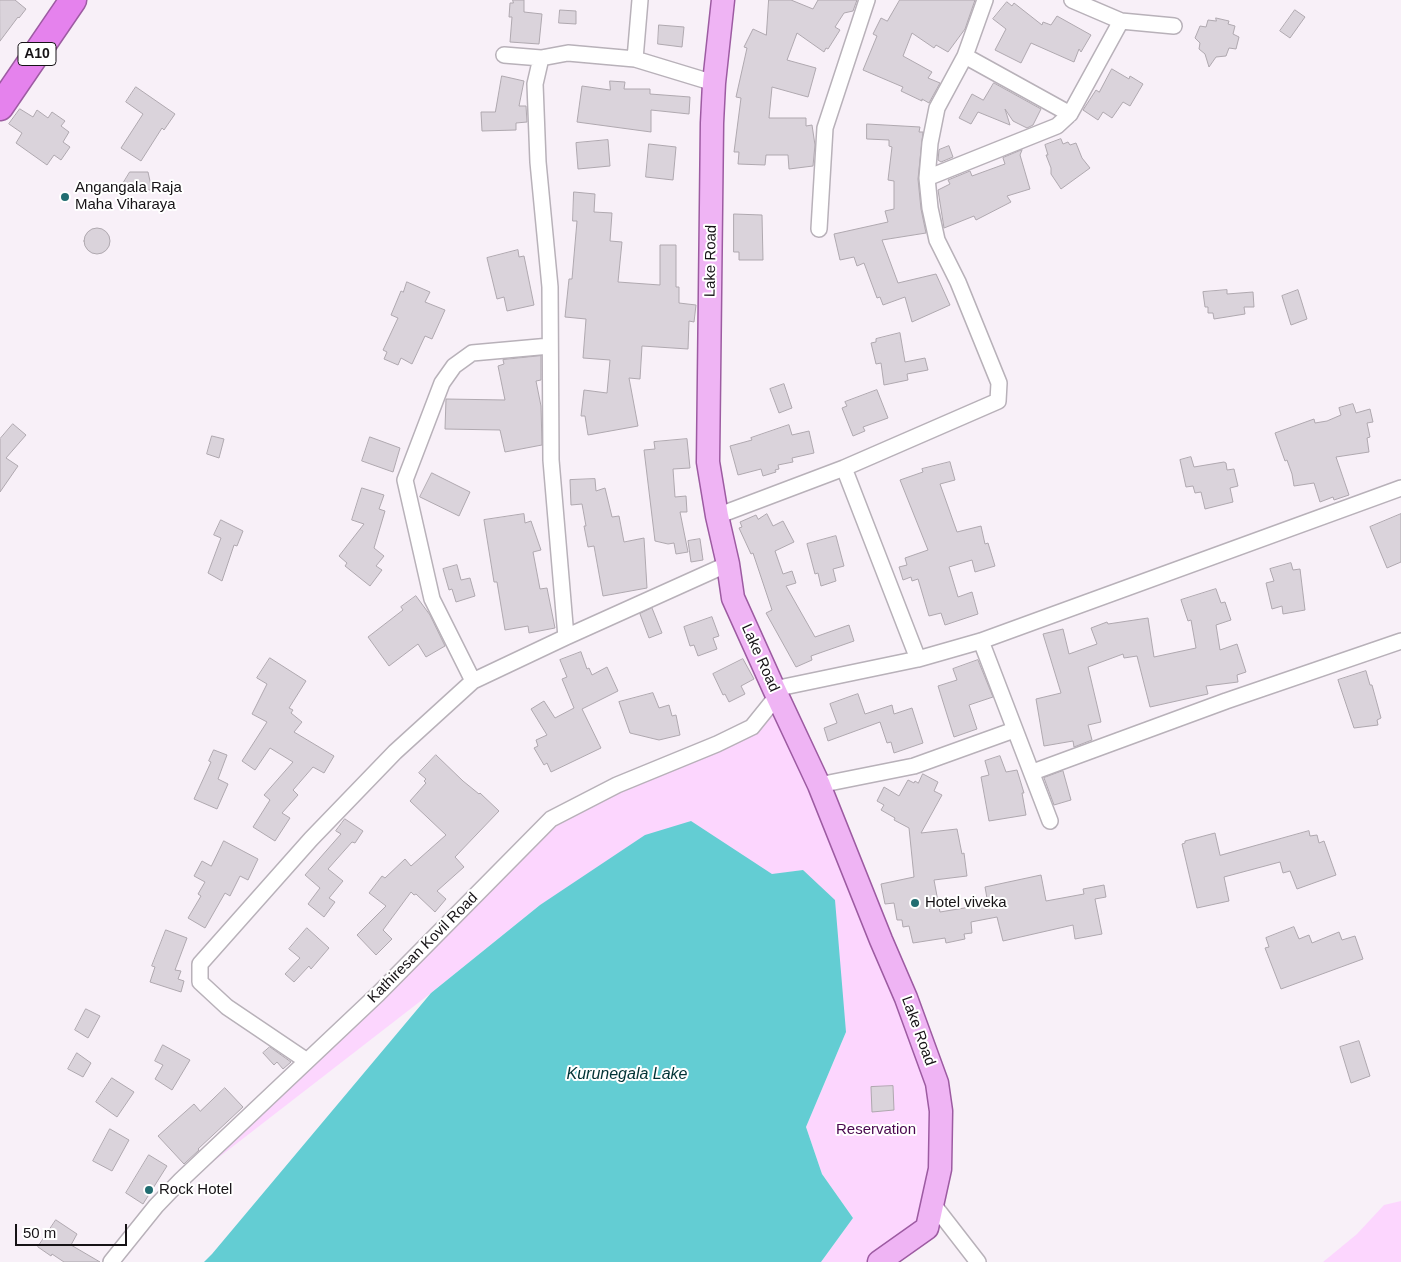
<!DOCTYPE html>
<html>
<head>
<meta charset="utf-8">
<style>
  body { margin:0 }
  #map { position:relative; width:1401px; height:1262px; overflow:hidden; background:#f8f0f8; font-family:Helvetica,sans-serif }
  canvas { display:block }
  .scale { position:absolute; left:15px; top:1224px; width:112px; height:22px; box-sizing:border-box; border:2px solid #161316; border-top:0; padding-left:6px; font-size:15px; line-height:18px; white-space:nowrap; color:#161316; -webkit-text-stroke:4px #fff; paint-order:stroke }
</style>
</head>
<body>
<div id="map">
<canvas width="1401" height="1262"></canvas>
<div class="scale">50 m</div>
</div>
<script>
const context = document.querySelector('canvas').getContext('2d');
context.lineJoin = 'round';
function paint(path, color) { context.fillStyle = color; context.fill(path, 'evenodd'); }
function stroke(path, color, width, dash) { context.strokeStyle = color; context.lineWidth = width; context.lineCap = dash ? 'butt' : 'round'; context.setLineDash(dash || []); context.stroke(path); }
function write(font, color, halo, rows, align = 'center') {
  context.font = font + ' Helvetica,sans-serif'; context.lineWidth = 4; context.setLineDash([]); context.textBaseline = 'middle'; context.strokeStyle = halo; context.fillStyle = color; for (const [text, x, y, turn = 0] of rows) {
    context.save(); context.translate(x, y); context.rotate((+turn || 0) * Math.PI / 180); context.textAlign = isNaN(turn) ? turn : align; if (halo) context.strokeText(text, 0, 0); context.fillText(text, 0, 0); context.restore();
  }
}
paint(new Path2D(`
  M777,696L937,1083L927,1228L879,1262H821L853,1218L822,1174L806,1127L846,1032L803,870L772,875L690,821L540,905L431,993L156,1206L551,819L752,727Z
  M1401,1201V1262H1323L1357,1234L1384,1205Z`), '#fcd6fe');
paint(new Path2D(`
  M691,821L772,874L803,870L835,900L846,1032L806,1127L822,1174L853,1218L821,1262H204L212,1254L431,993L540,905L645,835Z`), '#63cdd3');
const building = new Path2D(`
  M0,0H15L26,9L19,18L18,17L0,41Z
  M513,0H524V12L542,14L539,44L510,42L512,17H509L510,3H513Z
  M769,0H791L813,9L818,0H857L853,11L844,13L835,27L840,30L828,49L826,48L824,52L797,33L787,60L816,68L808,97L772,87L769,118H806V126L812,125L815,145L813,166L789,169L788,155H766L765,165L738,164L739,152H734L741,98L736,97L747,48L744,47L753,29L766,35Z
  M900,0H975L965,29L948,52L936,45L934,48L912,33L903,56L932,72L928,78L940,83L929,103L922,99V101L901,91L903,87L863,70L877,36L873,34L881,18L887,21Z
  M1007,2L1012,6L1014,3L1042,25L1043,22L1051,25L1057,16L1091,35L1081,52L1079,49L1074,62L1031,43L1021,63L995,50L1006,29L993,19Z
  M560,10L576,11V24L559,23Z
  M1295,10L1305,17L1290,38L1280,31Z
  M1216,18L1229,21L1228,24L1235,26L1233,34L1239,37L1236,49L1229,48L1226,56L1216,57L1209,67L1205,54L1199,49L1200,43L1195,38L1200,26L1206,27L1208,20L1216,21Z
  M659,25L684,27L682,47L658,44Z
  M1112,69L1129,79L1130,76L1143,84L1130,106L1123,102L1112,118L1103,112L1098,120L1083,110L1096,90L1099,92Z
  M502,76L524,81L519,106H526L527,122L516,123V130L482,131L481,112H495Z
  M610,81L625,82L624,89H650V94L690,97L689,114L651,110V132L577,122L582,86L610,90Z
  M994,83L1041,109L1033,125L1027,128L1013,121L1005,109L1010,125L978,112L971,124L959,118L972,94L983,100Z
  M136,87L175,114L164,130L162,128L141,161L121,148L143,114L126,102Z
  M20,109L33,117L37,110L48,118L52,112L65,121L61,126L69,132L63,142L70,147L61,160L54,155L47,165L16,143L22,133L9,124Z
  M867,124L920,127L919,132H923L918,179L921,209L926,233L882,240L898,283L936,274L950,305L912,322L905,297L883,305L880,297L877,298L864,263L857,266L854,257L840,260L834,234L888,222L885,211L894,209V181L888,180L892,147L889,146V140L867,139Z
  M1061,139L1063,144L1068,142L1070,145L1076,143L1082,158L1090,168L1061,189L1051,174V168L1046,155H1048L1045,145Z
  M608,140L610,166L578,169L576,143Z
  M649,144L676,147L673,180L646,177Z
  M949,146L953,157L941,162L938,160L939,150Z
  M1022,150L1020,155L1030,189L1007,196L1011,202L976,220L974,216L944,228L938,190L950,184L948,180L970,171L972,176L1005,164L1003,158Z
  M130,172H148L152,190H135L124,182Z
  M574,192L595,194L594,212L612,213L610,241L622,242L618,282L660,285V245H676V287H679V303L696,305L694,322L689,321L688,349L642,346L640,379L629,378L638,426L588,435L585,416H581L584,390L607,393L610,360L583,358L586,319L565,317L569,279H572L577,221H573Z
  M734,214L762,215L763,260H739V252H734Z
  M84 241a13 13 0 1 1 26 0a13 13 0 1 1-26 0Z
  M518,250L519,257L524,256L534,305L507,311L504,297L497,299L487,258Z
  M407,282L430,292L425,302L445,310L432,339L425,336L412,364L401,358L398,365L384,359L387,352L383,350L398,318L391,315L401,291L403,292Z
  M1227,290V294L1253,292L1254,307H1244L1245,314L1214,319L1213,313H1208V307H1205L1203,292Z
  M1298,290L1307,319L1291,325L1282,296Z
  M900,333L905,362L925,358L928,370L907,374L908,380L884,385L881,363L876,364L871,343L876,342V339Z
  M541,356V380L536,381L541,406L542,445L505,452L500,430L445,429L446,399L505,400L498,366L504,364L503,360Z
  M784,384L792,408L779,413L770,389Z
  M877,390L888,418L863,427L865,431L853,436L842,408L847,406L845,402Z
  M1353,404L1356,413L1370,409L1373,422L1367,423L1370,437L1367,438L1369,452L1336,457L1349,495L1334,500L1333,497L1320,502L1314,483L1294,486L1292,474L1287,460L1285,461L1275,433L1314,419L1315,423L1327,421L1341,415L1339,408Z
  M13,424L26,435L6,458L18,466L0,492V439Z
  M789,425L792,435L809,431L814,453L792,458L793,462L778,465L779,469L775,470L776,472L763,476L761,469L738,475L730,446L752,440L751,438Z
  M212,436L224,439L219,458L207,454Z
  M370,437L400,448L393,472L362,461Z
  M687,439L690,468L673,469L675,497L686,496L687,512H680L688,552L676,554L674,543L668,544L655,541L644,450L655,449L654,442Z
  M1191,457L1194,467L1224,462L1226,463L1227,470L1234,469L1238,486L1230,488L1233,502L1205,509L1201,492L1195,493L1193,486L1186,487L1180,460Z
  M950,462L955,480L940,484L957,532L981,526L985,544L988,543L995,566L975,572L972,560L949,567L958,597L972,592L978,614L945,625L941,613L929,616L918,579L912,581L911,577L903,580L899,567L907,565L905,558L928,550L900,480L923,472L922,469Z
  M432,473L470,492L459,516L420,497Z
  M595,479L596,491L605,488L612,517L619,516L624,542L644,538L647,588L603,596L594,546L588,547L584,526H586L582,504L571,505L570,480Z
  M362,488L384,495L379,509L385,511L374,548L384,556L376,566L382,570L370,586L345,566L347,563L339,556L364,524L352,520Z
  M524,514L525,523L531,521L541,550L533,552L540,589L547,588L555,628L529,633L528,626L505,630L497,582H494L484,520Z
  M767,514L773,526L783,521L794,542L775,551L783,574L792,571L796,583L786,586L815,637L849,625L854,641L811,656L812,660L796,667L766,613L772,610L753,553L751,554L739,528L742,527L740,522L756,515L758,519Z
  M1401,514V562L1387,568L1370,527Z
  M221,520L243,531L237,546L234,545L222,581L208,573L221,538L214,535Z
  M836,536L844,566L833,569L836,581L821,586L818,573L815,574L807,544Z
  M700,539L703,560L691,562L688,541Z
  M1291,563L1293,570L1300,569L1305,610L1283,614L1282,606L1272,609L1266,583L1274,581L1270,569Z
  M457,565L461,580L470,578L475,596L456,602L452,589L449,590L443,569Z
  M1216,589L1221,603L1225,602L1231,620L1216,625L1220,650L1237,644L1246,672L1237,675L1238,682L1206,686L1208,694L1150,707L1137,656L1124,658L1123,654L1088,667L1101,722L1088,725L1092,740L1074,747L1073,741L1044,746L1036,699L1061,693L1043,634L1063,629L1069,654L1097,644L1091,628L1107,622L1108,624L1148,618L1154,657L1196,648L1191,620L1188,621L1181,600Z
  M416,596L430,615L445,646L426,657L418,644L389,666L368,637L403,610L401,607Z
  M652,608L662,633L649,638L640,614Z
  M712,617L719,636L713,638L717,649L698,656L694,645L690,646L684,627Z
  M581,652L587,669L589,668L592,675L607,667L618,691L582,709L601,748L551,772L547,763L544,765L534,748L538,746L536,740L547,735L531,709L544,701L555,718L574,708L562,679L567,677L560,660Z
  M270,658L306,681L289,708L293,710L291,713L302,722L294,732L334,756L324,773L313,767L293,790L298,795L282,813L290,818L275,841L253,827L270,800L264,795L293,762L270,748L255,770L242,761L267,722L252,714L267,684L257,678Z
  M743,659L754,679L741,686L745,694L729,702L725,694L723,695L713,674Z
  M978,660L993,697L969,705L977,729L954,737L938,686L957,680L953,669Z
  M1366,671L1370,685H1372L1381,718L1377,720L1378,725L1354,728L1338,680Z
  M653,693L659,708L669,705L672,716L676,715L680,735L659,740L630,733L619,702Z
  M858,694L865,714L892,705L894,714L912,708L923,743L894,753L891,742L887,743L880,722L828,741L824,728L837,723L830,704Z
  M214,750L227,755L218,779L228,784L217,809L194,799L211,762L209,761Z
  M436,755L463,781L479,794L480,793L499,811L455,857L464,867L437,891L446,899L435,912L416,894L414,895L411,892L383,930L392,939L376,955L357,935L386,906L369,893L382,876L385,878L405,859L411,866L446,835L410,801L426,783L424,781L426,779L419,773Z
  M1000,756L1006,772L1017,770L1024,793H1022L1026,815L989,821L981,777L989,775L985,761Z
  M1063,771L1071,800L1054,805L1044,778Z
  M923,774L938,782L934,791L942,795L921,833L957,829L962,854L964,853L967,876L934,880L940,912L988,904L985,887L1041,875L1046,901L1084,894L1083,889L1104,885L1106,897L1095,899L1102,934L1075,939L1073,925L1003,941L997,917L971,922L972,933L964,934L965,939L946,943L945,938L913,943L909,926L903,927L902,920H897L894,903L885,904L881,884L914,877L909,828L894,820L895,818L881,810L884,805L877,801L884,787L899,796L908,780L914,783L915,781L918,783Z
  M345,819L363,831L355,843L352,842L328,869L343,881L329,898L335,902L324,917L308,904L320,888L305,875L341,834L336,831Z
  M1309,831L1310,836L1317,835L1319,843L1324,841L1336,875L1297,889L1290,871L1283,873L1280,862L1224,877L1229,901L1197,908L1182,844L1185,843V841L1215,833L1220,855Z
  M224,841L258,859L248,880L240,876L230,896L225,893L205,928L188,918L201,896L198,894L205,882L194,876L202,861L211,866Z
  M1294,927L1299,939L1309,935L1312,943L1339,932L1342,940L1355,936L1363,959L1281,989L1265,948L1269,947L1266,938Z
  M307,928L329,948L311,969L309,966L294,982L285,974L300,958L289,949Z
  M166,930L187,938L175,970L181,971L178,979L184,981L181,992L150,982L155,967L152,966Z
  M86,1009L100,1016L88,1038L75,1030Z
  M1359,1041L1370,1076L1351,1083L1340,1047Z
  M163,1045L190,1060L172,1090L155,1079L163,1065L155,1061Z
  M270,1047L291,1062L283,1069L277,1062L274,1065L263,1053Z
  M77,1053L91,1063L83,1077L68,1069Z
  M112,1078L134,1092L117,1117L96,1102Z
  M893,1086L894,1110L872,1112L871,1087Z
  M225,1088L243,1107L198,1149L199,1150L184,1164L158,1136L194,1104L200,1111Z
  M110,1129L129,1140L112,1171L93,1161Z
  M149,1155L167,1166L143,1204L126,1193Z
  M56,1220L77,1234L71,1245L100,1262H64L52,1254L51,1256L38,1247Z`);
paint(building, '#dad3db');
stroke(building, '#afa8af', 1);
const street = new Path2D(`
  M1072,0L1121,21L1174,26
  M504,55L541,58L568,53L635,59L714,83
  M965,56L1070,114
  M541,58L535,84L538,162L550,287L551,460L566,637
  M635,59L640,0
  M927,178L1057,126L1070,114L1121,21
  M819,229L825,128L867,0
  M844,468L918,659
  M717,516L844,468L998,401L999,383L958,282L937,240L930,208L927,178L930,143L937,108L965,56L985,0
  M981,641L1050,821
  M473,681L432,599L405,480L442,383L454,366L472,353L550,346
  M774,689L918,659L981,641L1401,488
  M1033,772L1226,701L1401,641
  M819,785L914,766L1014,730
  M307,1061L227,1007L200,982V964L311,839L395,752L473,681L566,637L728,564
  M933,1204L978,1262
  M111,1262L156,1206L181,1180L378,994L551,819L617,785L717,744L752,727L777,696`);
const primary = new Path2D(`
  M723,0L714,83L712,123L708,462L717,516L728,564L733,598L774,689L819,785L881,940L906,998L937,1083L941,1111L940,1169L927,1228L879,1262`);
const highway = new Path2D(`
  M0,107L73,0`);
stroke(street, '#b8b1b9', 18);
stroke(primary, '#9d5ba2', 25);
stroke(highway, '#9d5ba2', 29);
stroke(street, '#fff', 15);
stroke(primary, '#efb4f4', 22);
stroke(highway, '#e582ed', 26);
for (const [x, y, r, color] of [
  [65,197,5,"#216d71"],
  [915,903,5,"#216d71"],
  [149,1190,5,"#216d71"]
]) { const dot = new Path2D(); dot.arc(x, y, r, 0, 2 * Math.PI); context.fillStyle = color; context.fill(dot); stroke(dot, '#fff', 2); }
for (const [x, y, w] of [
  [37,54,38]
]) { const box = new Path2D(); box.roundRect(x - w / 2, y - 11.5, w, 23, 4); context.fillStyle = '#fff'; context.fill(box); stroke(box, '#161316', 1); }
write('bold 14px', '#161316', null, [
  ["A10",37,54]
]);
write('15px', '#161316', '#fff', [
  ["Angangala Raja",75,188],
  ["Maha Viharaya",75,205],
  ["Hotel viveka",925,903],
  ["Rock Hotel",159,1190]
], 'left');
write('15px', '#161316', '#fff', [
  ["Lake Road",711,261,-89],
  ["Lake Road",760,658,66],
  ["Kathiresan Kovil Road",423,948,-45],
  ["Lake Road",918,1031,70]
]);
write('15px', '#49074f', '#fff', [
  ["Reservation",876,1130]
]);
write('italic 16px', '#003336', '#fff', [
  ["Kurunegala Lake",627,1075]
]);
</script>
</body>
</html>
